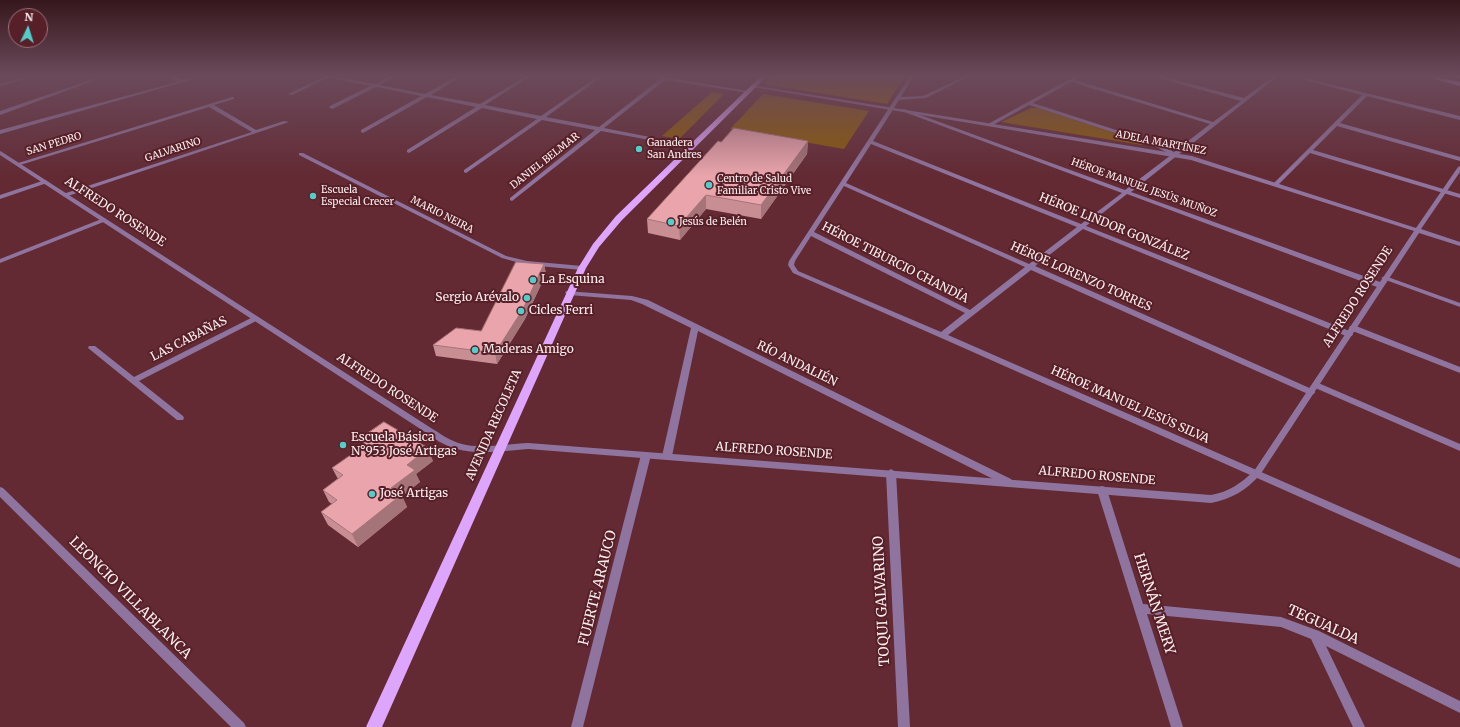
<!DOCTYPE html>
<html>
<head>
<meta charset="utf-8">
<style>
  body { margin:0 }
  #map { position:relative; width:1460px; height:727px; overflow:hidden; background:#632a33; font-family:Merriweather,serif }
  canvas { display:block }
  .north { position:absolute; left:8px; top:8px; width:40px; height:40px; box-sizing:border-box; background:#572029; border:1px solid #997278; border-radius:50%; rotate:4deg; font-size:11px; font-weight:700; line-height:16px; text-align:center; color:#fdeeef }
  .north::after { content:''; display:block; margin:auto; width:14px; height:18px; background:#53cdca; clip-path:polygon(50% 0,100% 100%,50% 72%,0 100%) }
</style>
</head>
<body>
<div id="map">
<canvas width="1460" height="727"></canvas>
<div class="north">N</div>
</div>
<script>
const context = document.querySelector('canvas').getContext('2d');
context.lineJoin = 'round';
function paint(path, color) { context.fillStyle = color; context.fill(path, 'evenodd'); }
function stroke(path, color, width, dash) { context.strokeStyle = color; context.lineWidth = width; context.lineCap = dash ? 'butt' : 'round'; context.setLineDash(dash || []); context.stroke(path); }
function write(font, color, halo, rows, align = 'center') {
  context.font = font + ' Merriweather,serif'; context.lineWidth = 4; context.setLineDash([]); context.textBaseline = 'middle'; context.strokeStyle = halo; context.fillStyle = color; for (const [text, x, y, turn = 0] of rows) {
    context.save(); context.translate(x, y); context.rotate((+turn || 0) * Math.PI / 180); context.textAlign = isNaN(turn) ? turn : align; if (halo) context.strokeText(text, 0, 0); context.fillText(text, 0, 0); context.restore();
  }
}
paint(new Path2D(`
  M772,76H905L887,104L763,84Z
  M712,92L724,94L679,139L662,136Z
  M763,94L869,111L844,149L730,129Z
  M1031,108H1038L1148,144L1142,145L1001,122Z`), '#8b5a05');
paint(new Path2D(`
  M29,76H35L0,86V84Z
  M102,76H107L0,115V111Z
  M168,76H173L182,80L192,78L194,79L0,134V130L177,82Z
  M325,76H332L375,84L391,76H396L380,85L425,94L457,76H462L431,95L480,104L526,76H531L485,105L541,116L598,76H603L546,117L599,127L660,79L650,77V76H658L748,91L750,92L748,93L665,80L604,128L691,145L693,146V148L601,131L512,201L510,200V198L595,130L542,120L466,173L464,172V170L537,119L482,108L409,153L407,152V150L476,107L427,97L363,133L361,132V130L421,96L376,87L332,109L329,107L330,106L370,86L328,78L292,95L288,94Z
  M910,76H914L901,97L923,96L965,76H970L926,98L899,100L873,141L1081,224L1122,193L899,110L904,109L1125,190L1171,155L1155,146L1029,105L993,125L988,124L1075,76H1080L1075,80L1213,122L1241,101L1155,77V76H1161L1244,98L1274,76H1278L1131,192L1383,283L1384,285L1383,287H1377L1127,194L1086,226L1352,332L1353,334L1352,336H1346L1083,229L1035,266L1314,390L1315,392L1314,394H1308L1031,270L948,335L1460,559V568L939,337L793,273L788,265L789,261ZM1071,82L1210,124L1174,152L1159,144L1033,103ZM871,144L1077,227L1029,264L846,183ZM844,186L1025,267L970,310L814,232ZM811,236L965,313L941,332L798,271L794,265L795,261Z
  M1290,76H1296L1460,116V120L1367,96L1340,123L1460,157V161L1337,126L1313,150L1460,194V198L1310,153L1278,185H1274V183L1362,95Z
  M232,97H234V99L214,105L256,130L284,121L289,122L65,197L63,196V194L252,132L209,107L20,165L15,164Z
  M299,153H303L506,256L527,261L582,266L585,268L582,270L527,265L502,258L299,155Z
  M45,180L47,181V183L0,199V195Z
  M104,218L106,219V221L0,263V259Z
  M1385,276L1460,303V307L1383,279L1381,278Z
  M566,291L632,296L648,300L1011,479L1013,482L1011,485L1008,486L1005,485L698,331L672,456L670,458H664L662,456L691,328L642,304L631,300L569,295L565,293Z
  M253,317H256L260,319L139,381L183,416L184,418L183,420H177L88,348L89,346H95L134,377Z
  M1350,326H1356L1460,367V373L1350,330L1349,328Z
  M1316,382L1460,444V451L1313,387L1312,385L1313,383Z
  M646,452L649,453L651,455L583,727H571L641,455L643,453Z
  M891,469L894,471L896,473L910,727H898L886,473L888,471Z
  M1102,486L1105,487L1107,490L1143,604L1281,617L1319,631L1460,701V713L1326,646L1365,727H1353L1311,639L1281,627L1147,614L1183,727H1171L1097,490L1099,487Z
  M0,487L3,488L244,723L246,727H231L0,497Z`), '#8f749f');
paint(new Path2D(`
  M751,85L1192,156L1416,228L1458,167L1460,166V172L1421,229L1460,242V246L1419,233L1260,475C1246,490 1232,499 1211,503L528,449C500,451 469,457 444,444C437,441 431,436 425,432L0,155V151L2,152L431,428C441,434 450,441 462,444C479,449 509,444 528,443L1211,495C1229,492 1241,483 1254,471L1414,231L1191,160L753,87L751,86Z`), '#8f749f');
paint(new Path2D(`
  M761,76H767L622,220L599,247L586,268L382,727H366L578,268L593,244L616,216Z
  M1423,76H1432L1460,82V86Z`), '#dea5ff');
paint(new Path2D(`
  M1453,76H1460V78L1455,77Z`), '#e8cdf8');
paint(new Path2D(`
  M808,141L807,154L761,219L706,209L680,240L648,233L647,219L721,142Z
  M544,264L546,274L525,319L497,364L436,356L433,345L481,331Z
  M361,438L433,461L416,474L420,482L402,496L407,507L358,547L328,525L321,512L332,504L329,502L323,490L338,479L332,468L364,446Z`), '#c98e94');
paint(new Path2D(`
  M808,141L807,154L761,219V205Z
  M706,195V209L680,240L679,226Z
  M544,264L546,274L525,319L497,364L495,353Z
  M428,448L433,461L416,474L420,482L402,496L407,507L358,547L352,534L407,465Z`), '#a47478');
const building = new Path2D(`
  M734,128L808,141L761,205L706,195L679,226L647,219L718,141L721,142Z
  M516,262L544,264L523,309L495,353L433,345L456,328L481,331Z
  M384,422L428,448L407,465L415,470L391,488L401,495L352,534L321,512L337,500L323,490L343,475L332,468L365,445L361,438Z`);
paint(building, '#eaa5ac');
stroke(building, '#a47478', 1);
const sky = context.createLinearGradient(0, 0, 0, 177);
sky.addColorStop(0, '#36171c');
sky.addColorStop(0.43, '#6b4a5b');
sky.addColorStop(1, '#6b4a5b00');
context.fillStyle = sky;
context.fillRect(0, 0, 1460, 177);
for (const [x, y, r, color] of [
  [639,149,4,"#53cdca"],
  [709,185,4,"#53cdca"],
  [313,196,4,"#53cdca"],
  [671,222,4,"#53cdca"],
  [533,280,4,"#53cdca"],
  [527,298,4,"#53cdca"],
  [521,311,4,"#53cdca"],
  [475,350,4,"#53cdca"],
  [343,445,4,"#53cdca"],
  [372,494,4,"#53cdca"]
]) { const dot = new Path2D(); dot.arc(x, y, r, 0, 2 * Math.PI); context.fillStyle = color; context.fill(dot); stroke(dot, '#572029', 1.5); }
write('10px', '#fdeeef', '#572029', [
  ["Ganadera",647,143],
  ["San Andres",647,155],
  ["Centro de Salud",717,179],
  ["Familiar Cristo Vive",717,191],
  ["Escuela",321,190],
  ["Especial Crecer",321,202],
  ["Jesús de Belén",679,222]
], 'left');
write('10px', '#fdeeef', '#572029', [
  ["ADELA MARTÍNEZ",1161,143,11],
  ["SAN PEDRO",54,144,-17],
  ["GALVARINO",173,150,-18],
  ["DANIEL BELMAR",545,161,-38],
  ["HÉROE MANUEL JESÚS MUÑOZ",1144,188,20],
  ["MARIO NEIRA",442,215,27]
]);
write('12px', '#fdeeef', '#572029', [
  ["ALFREDO ROSENDE",115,212,33],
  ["HÉROE LINDOR GONZÁLEZ",1114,227,22],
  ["HÉROE TIBURCIO CHANDÍA",895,263,27],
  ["HÉROE LORENZO TORRES",1081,277,24],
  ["ALFREDO ROSENDE",1358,297,-57],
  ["LAS CABAÑAS",189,339,-27],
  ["RÍO ANDALIÉN",797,364,26],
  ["ALFREDO ROSENDE",387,388,33],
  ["HÉROE MANUEL JESÚS SILVA",1130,405,24],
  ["AVENIDA RECOLETA",494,425,-66],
  ["ALFREDO ROSENDE",774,451,4],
  ["ALFREDO ROSENDE",1097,476,5]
]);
write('12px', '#fdeeef', '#572029', [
  ["La Esquina",541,280],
  ["Sergio Arévalo",519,298,"right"],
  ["Cicles Ferri",529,311],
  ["Maderas Amigo",483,350],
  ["Escuela Básica",351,438],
  ["N°953 José Artigas",351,452],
  ["José Artigas",380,494]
], 'left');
write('14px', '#fdeeef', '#572029', [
  ["FUERTE ARAUCO",598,588,-76],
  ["LEONCIO VILLABLANCA",130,598,45],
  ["TOQUI GALVARINO",882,601,-93],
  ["HERNÁN MERY",1154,604,72],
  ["TEGUALDA",1323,625,24]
]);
</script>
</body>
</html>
